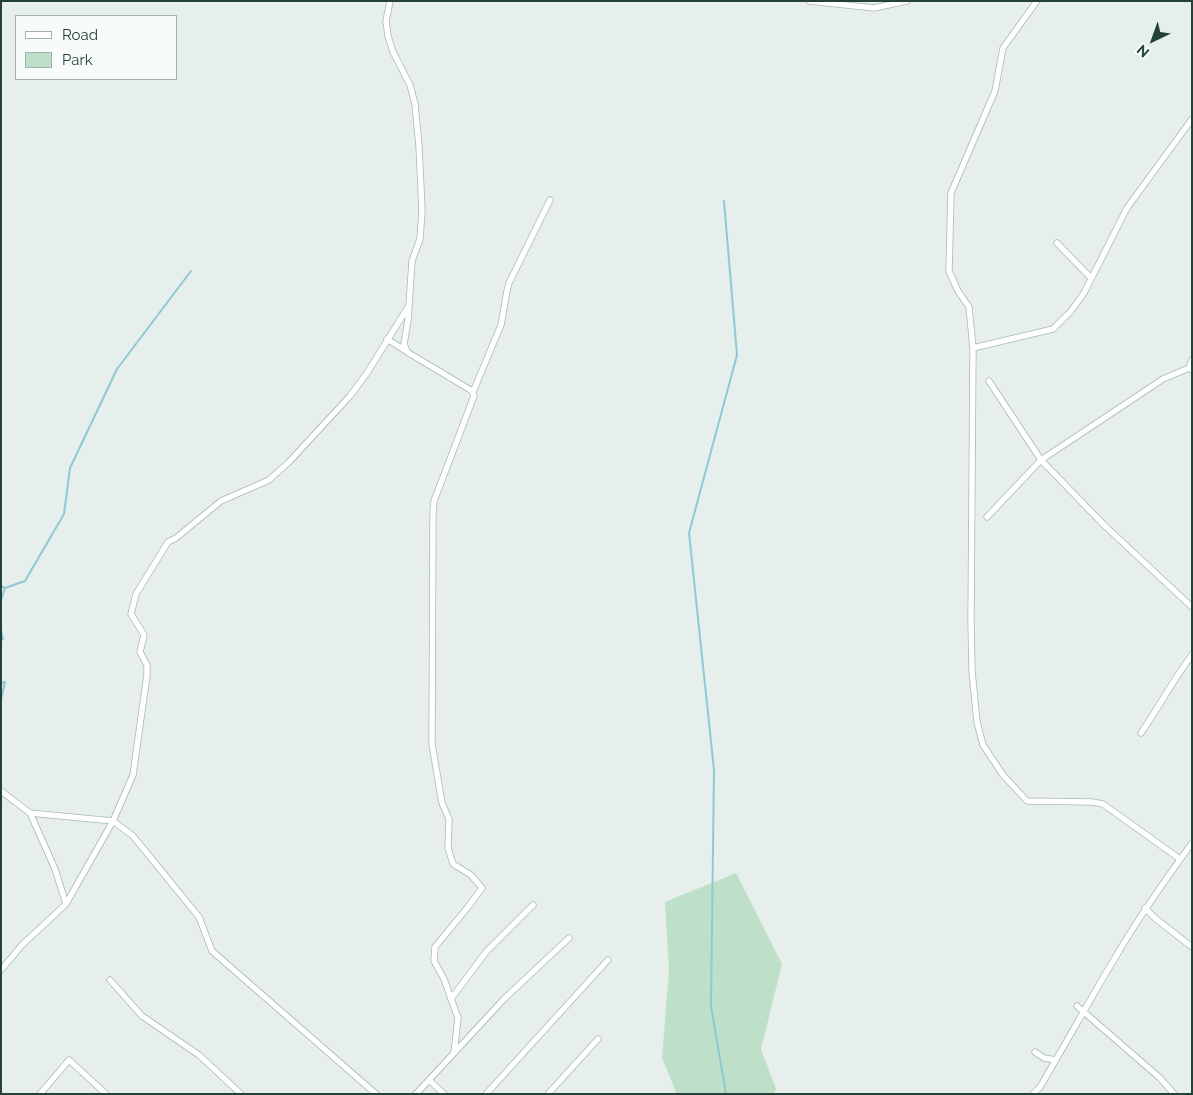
<!DOCTYPE html>
<html>
<head>
<meta charset="utf-8">
<style>
  body { margin:0 }
  #map { position:relative; width:1193px; height:1095px; overflow:hidden; background:#e6efeb; font-family:Raleway,sans-serif }
  canvas { display:block }
  .frame { position:absolute; inset:0; border:2px solid #24423a; pointer-events:none }
  .legend { position:absolute; left:15px; top:15px; width:162px; height:65px; box-sizing:border-box; background:#f7fbf9; border:1px solid #a3b1ad; margin:0; padding:6px 9px; list-style:none; font-size:15px; color:#24423a }
  .legend li { display:flex; align-items:center; gap:10px; height:25px }
  .legend b { width:25px; border:1px solid #a3b1ad }
  .north { position:absolute; left:1128px; top:15px; width:50px; height:50px; -webkit-text-stroke:4px #f7fbf9; paint-order:stroke; rotate:222deg; font-size:14px; font-weight:700; line-height:20px; text-align:center; color:#24423a }
  .north::after { content:''; display:block; margin:auto; width:18px; height:22px; background:#24423a; clip-path:polygon(50% 0,100% 100%,50% 72%,0 100%) }
</style>
</head>
<body>
<div id="map">
<canvas width="1193" height="1095"></canvas>
<div class="frame"></div>
<ul class="legend">
<li><b style="height:6px;background:#fff"></b>Road</li>
<li><b style="height:14px;background:#bfe0c8"></b>Park</li>
</ul>
<div class="north">N</div>
</div>
<script>
const context = document.querySelector('canvas').getContext('2d');
context.lineJoin = 'round';
function paint(path, color) { context.fillStyle = color; context.fill(path, 'evenodd'); }
function stroke(path, color, width, dash) { context.strokeStyle = color; context.lineWidth = width; context.lineCap = dash ? 'butt' : 'round'; context.setLineDash(dash || []); context.stroke(path); }
paint(new Path2D(`
  M736,873L782,964L761,1049L776,1089L774,1094H677L662,1058L669,970L665,902Z`), '#bfe0c8');
stroke(new Path2D(`
  M724,201L737,355L689,533L714,770L711,1006L726,1094
  M1,586L5,588L1,600
  M5,588L25,581L64,514L70,468L117,369L191,271
  M1,631L3,639L1,640
  M1,683L5,682L1,700`), '#8ec9d4', 2);
const minor = new Path2D(`
  M390,1L386,21L388,36L393,52L410,85L415,104L419,146L422,211L420,239L412,261L408,320L404,344L407,352L469,389L473,392L474,396L434,501L433,512L432,744L442,803L449,819L448,848L453,864L471,875L482,888L468,907L435,947L434,961L444,979L458,1018L454,1053L429,1080L444,1094
  M809,1L874,8L907,1
  M1037,1L1003,48L995,91L951,193L949,271L958,291L969,307L973,348L971,621L972,671L977,722L983,745L1003,775L1027,801L1092,802L1103,804L1180,859
  M1057,243L1091,278
  M387,339L406,351
  M973,348L1053,329L1071,311L1084,293L1127,208L1192,119
  M1189,368L1192,360
  M989,381L1041,460L1104,525L1192,607
  M473,392L501,325L507,291L509,283L550,200
  M987,517L1041,460L1163,379L1189,368L1192,370
  M1141,733C1159,707 1173,680 1192,655
  M1,791L30,813L113,821L133,836L199,917L212,951L376,1094
  M30,813L55,869L66,904L113,821L133,775L147,675V665L140,652L144,635L131,614L136,594L168,542L176,538L221,501L269,480L289,462L350,396L367,373L408,307
  M1145,908L1156,919L1192,947
  M1,970L22,945L66,904
  M110,980L142,1016L199,1055L241,1094
  M451,999L486,952L533,905
  M1077,1006L1160,1078L1174,1094
  M1035,1052L1044,1058L1056,1060
  M454,1053L504,999L569,938
  M40,1094L69,1060L106,1094
  M416,1094L429,1080
  M486,1094L608,960
  M548,1094L598,1039
  M1033,1094L1040,1087C1065,1045 1089,1001 1115,958C1138,918 1165,880 1192,843`);
stroke(minor, '#a8b8b2', 7);
stroke(minor, '#fff', 5.5);
</script>
</body>
</html>
